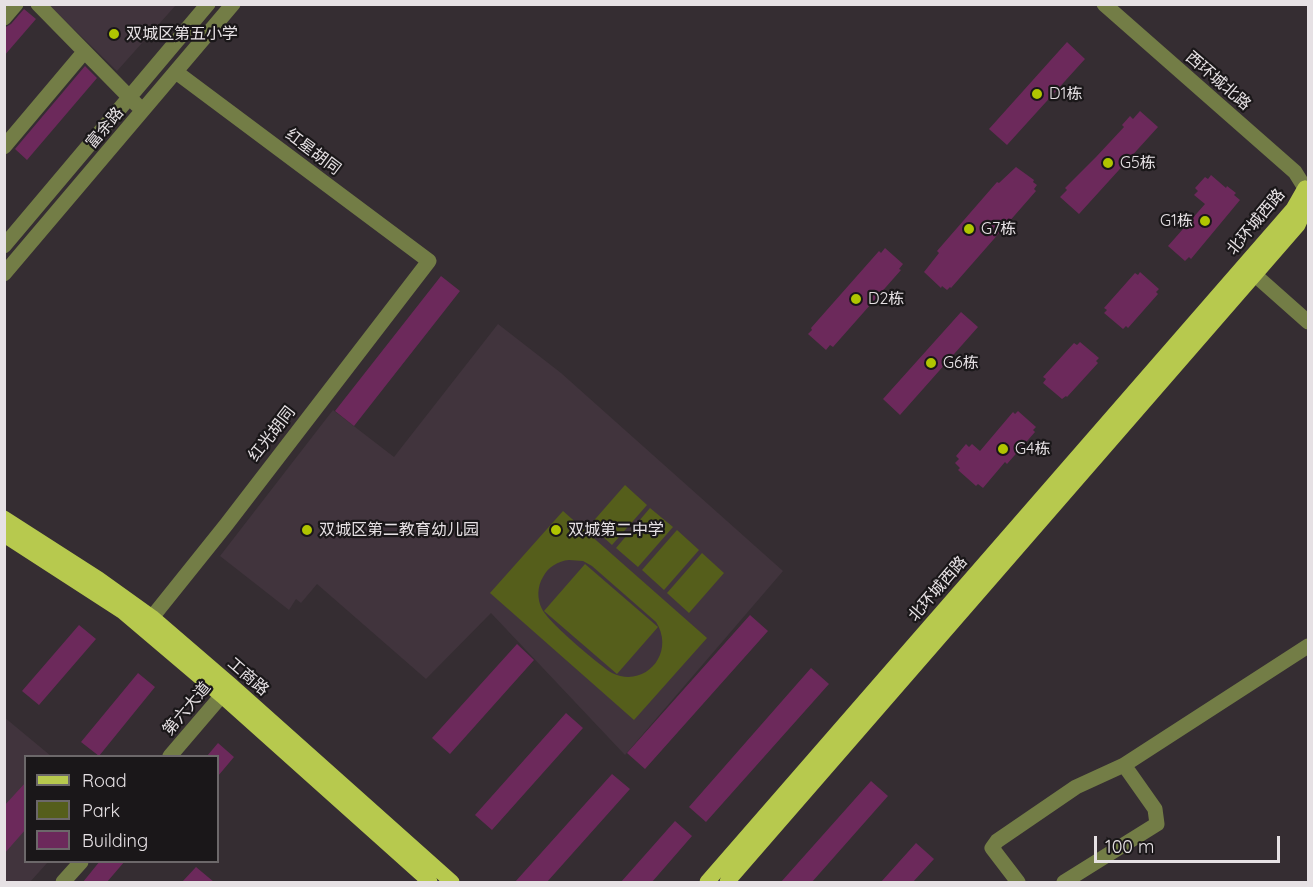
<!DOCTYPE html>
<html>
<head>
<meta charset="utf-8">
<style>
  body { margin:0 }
  #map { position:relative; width:1313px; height:887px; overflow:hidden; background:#352d32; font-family:Quicksand,sans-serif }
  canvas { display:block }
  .frame { position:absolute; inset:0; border:6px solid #e6e1e4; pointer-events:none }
  .legend { position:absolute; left:24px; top:755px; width:195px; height:108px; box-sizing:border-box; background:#1a1719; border:2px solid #6c686a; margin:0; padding:8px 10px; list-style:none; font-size:18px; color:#e6e1e4 }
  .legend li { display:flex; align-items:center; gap:12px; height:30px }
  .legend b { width:30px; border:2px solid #6c686a }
  .scale { position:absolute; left:1094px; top:836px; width:186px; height:27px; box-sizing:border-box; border:3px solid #e6e1e4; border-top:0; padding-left:8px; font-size:18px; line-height:21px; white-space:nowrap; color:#e6e1e4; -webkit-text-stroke:4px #1a1719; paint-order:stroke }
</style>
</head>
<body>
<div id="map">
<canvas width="1313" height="887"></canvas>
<div class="frame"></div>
<ul class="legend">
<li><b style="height:8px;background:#b7c94e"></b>Road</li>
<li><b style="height:16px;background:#555e1b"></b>Park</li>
<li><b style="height:16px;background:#6c295b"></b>Building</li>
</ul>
<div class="scale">100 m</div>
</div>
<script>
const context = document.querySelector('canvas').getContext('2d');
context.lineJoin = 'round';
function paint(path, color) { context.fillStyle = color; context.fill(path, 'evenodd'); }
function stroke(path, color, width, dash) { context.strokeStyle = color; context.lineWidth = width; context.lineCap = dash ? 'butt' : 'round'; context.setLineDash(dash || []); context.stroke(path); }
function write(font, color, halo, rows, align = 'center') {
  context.font = font + ' Quicksand,"Noto Sans SC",sans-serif'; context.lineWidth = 4.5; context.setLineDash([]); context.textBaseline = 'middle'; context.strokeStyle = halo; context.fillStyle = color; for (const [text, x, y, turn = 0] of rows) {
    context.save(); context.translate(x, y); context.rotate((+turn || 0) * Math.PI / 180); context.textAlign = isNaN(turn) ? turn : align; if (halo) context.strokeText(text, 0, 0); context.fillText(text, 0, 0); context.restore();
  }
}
paint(new Path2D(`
  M49,5H176L117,71Z
  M498,324L561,373L783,571L625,755L491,613L426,679L317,584L301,603L296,599L289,610L220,556L333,410L394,457Z
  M4,717L51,756H26V862H48L30,882H5Z`), '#41343d');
paint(new Path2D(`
  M625,485L647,505L612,545L590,525Z
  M650,508L673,527L638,567L616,548Z
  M563,511L707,638L634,720L490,593ZM569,560L583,561L592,566L656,622C676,653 645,689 612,673C598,664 548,622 542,609C537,599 537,587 543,577C548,567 558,561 569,560Z
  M677,530L699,550L664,590L642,570Z
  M702,553L724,573L689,613L667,593Z
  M585,564L658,627L617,674L544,611Z`), '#555e1b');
paint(new Path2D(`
  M24,9L36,19L4,56V28L11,24Z
  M1067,42L1085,59L1007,145L989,129Z
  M85,66L97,78L27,160L15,149Z
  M1140,111L1158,127L1079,214L1060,197L1067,190L1065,188L1096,157L1124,127L1122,125L1130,116L1133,119Z
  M1016,167L1034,180L1033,182L1037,185L1034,189L1036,191L951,288L950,287L947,290L942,286L941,288L924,272L939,253L937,251L997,182L999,183Z
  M1211,175L1226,188L1227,186L1236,193L1234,195L1240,200L1191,259L1189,257L1185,261L1168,246L1205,204L1194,195L1198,191L1195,188L1205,177L1208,179Z
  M885,248L903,264L899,269L901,270L833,347L830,345L826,350L808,334L812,330L811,328L879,251L881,253Z
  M1140,272L1159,289L1156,292L1158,294L1128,328L1126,326L1123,329L1104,313L1107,310L1104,308L1135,273L1138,275Z
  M441,276L460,291L354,426L335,411Z
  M961,312L978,327L900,415L883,399Z
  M1080,342L1099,358L1096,361L1098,363L1067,397L1066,396L1062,399L1043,383L1046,379L1043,377L1074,343L1077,345Z
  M1018,411L1036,427L1033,430L1035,432L1007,464L1005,462L983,488L978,484L976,486L958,470L960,468L955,463L959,459L956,456L966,444L969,447L972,444L980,451L1013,412L1015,414Z
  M750,615L768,631L645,769L627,753Z
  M79,625L96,639L39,705L22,691Z
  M517,644L534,660L450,754L432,738Z
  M811,668L829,684L706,822L689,807Z
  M138,673L155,687L99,756L81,742Z
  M566,713L583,728L492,830L475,815Z
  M218,743L234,757L218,776V756H207Z
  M612,774L630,789L547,882H515Z
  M871,781L888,796L812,882H781Z
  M26,782V829L4,854V806Z
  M675,821L692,836L652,882H621Z
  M916,843L934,859L913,882H881Z
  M100,861H125L107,882H83Z
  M196,867L214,882H182Z`), '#6c295b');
stroke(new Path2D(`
  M38,4L137,105
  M1104,4L1295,172L1305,188
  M4,18L16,4
  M4,147L84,52
  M4,246L208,4
  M4,274L233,4
  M1255,275L1308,322
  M145,626L226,525L429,261L176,72
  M170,756L229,687
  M63,882L81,862
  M1018,882L992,848L997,841L1076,787L1124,765L1308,646
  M1064,882L1157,824L1155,809L1124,765`), '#737d46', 15);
stroke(new Path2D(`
  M4,518L99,579L152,617L231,685L452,882
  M4,535L123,612L222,696L430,882
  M707,882L1293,209L1305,188
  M727,882L1298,225L1305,210V188`), '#b7c94e', 15);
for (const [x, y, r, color] of [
  [114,34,6,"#b0c501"],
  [1037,94,6,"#b0c501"],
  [1108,163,6,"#b0c501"],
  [1205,221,6,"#b0c501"],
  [969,229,6,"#b0c501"],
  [856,299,6,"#b0c501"],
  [931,363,6,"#b0c501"],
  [1003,449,6,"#b0c501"],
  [307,530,6,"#b0c501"],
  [556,530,6,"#b0c501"]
]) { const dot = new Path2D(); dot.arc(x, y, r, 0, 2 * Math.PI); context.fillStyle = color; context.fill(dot); stroke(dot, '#1a1719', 2); }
write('16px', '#e6e1e4', '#1a1719', [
  ["双城区第五小学",126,34],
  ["D1栋",1049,94],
  ["G5栋",1120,163],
  ["G1栋",1193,221,"right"],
  ["G7栋",981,229],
  ["D2栋",868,299],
  ["G6栋",943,363],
  ["G4栋",1015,449],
  ["双城区第二教育幼儿园",319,530],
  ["双城第二中学",568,530]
], 'left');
write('16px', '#e6e1e4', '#1a1719', [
  ["西环城北路",1218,81,41],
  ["富余路",105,128,-50],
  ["红星胡同",313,152,37],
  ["北环城西路",1256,222,-50],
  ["红光胡同",272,434,-52],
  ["北环城西路",938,589,-49],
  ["工商路",248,677,41],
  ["第六大道",187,709,-50]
]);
</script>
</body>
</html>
